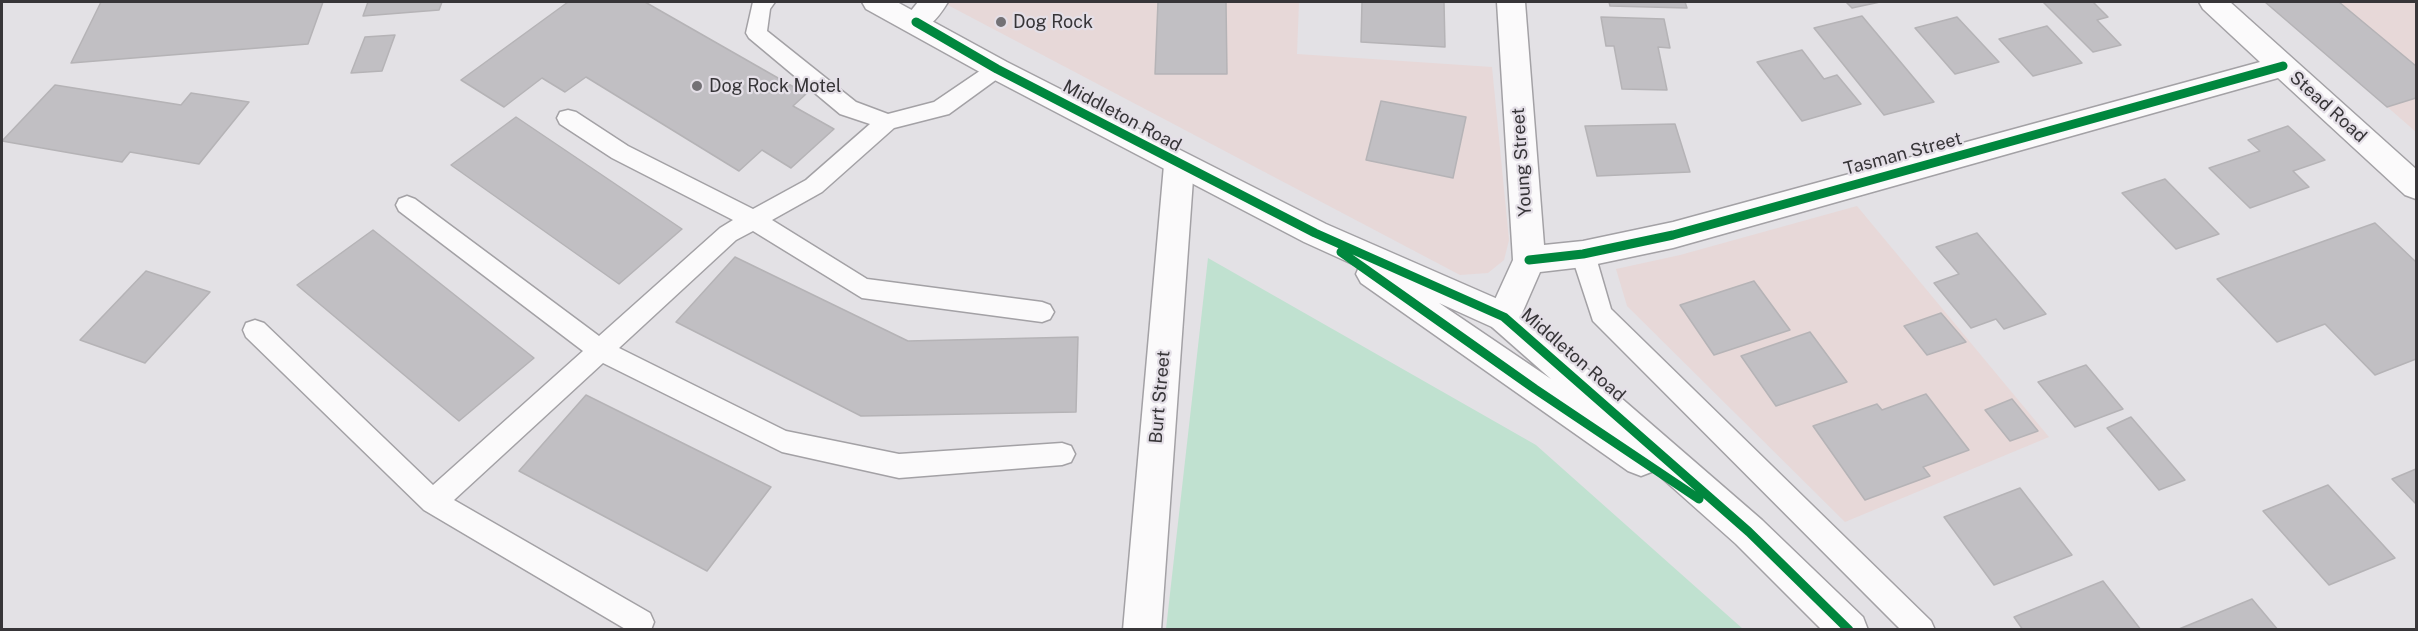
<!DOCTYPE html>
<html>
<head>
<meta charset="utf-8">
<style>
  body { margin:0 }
  #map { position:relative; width:2418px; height:631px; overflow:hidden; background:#e3e1e5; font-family:"Public Sans",sans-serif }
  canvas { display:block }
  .frame { position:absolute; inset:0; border:3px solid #373538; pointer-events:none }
</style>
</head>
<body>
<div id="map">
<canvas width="2418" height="631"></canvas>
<div class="frame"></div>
</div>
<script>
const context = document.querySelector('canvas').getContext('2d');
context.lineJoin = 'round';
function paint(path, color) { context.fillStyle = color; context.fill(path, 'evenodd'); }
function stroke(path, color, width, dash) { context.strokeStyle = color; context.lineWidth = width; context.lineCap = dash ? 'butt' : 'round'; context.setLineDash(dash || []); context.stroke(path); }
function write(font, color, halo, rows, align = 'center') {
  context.font = font + ' "Public Sans",sans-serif'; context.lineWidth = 4.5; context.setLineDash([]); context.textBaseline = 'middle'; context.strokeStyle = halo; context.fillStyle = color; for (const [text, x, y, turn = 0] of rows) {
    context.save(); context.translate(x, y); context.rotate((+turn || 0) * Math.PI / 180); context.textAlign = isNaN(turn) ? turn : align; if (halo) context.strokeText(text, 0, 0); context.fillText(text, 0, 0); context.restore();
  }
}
paint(new Path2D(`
  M942,2H1299L1297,54L1492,67L1509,240L1504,260L1488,273L1460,275Z
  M2267,2H2416V132Z
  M1857,206L2049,437L1845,522L1627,306L1616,269L1680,255Z`), '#e7d8d8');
paint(new Path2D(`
  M1208,258L1536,445L1743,629H1166Z`), '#c0e1d0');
const building = new Path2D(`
  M101,2H323L308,44L71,63Z
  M368,2H442L439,10L363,16Z
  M568,2H645L806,94L793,106L834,129L791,168L762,150L739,171L586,77L565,92L542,78L504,107L461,80Z
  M1158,2H1226L1227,74H1155Z
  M1362,2H1444L1445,47L1361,42Z
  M1609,2H1685L1687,8L1610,6Z
  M1846,2H1880L1852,8Z
  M2043,2H2093L2108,17L2097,20L2121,45L2093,52Z
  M2265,2H2339L2416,66V98L2387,107Z
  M1862,16L1934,102L1884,115L1814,28Z
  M1601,17L1664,19L1670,48L1658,47L1667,90L1622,89L1614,46H1606Z
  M1957,17L1999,62L1955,74L1915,28Z
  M2047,26L2082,63L2033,76L1999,39Z
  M395,35L382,71L351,73L365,37Z
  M1802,50L1824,79L1837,75L1861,104L1802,121L1757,62Z
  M55,85L181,105L191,93L249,102L199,164L130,152L122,162L2,141Z
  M1381,101L1466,117L1453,178L1366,160Z
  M516,117L682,229L619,284L451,165Z
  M1675,124L1690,172L1597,176L1585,126Z
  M2288,126L2325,160L2293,171L2309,187L2250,208L2209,168L2260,151L2248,140Z
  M2165,179L2219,234L2176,249L2122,193Z
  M2375,223L2416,262V359L2375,375L2325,324L2277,342L2217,279Z
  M373,230L534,358L459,421L297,285Z
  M1977,233L2046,314L2004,329L1996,319L1971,328L1934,283L1959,274L1936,247Z
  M735,257L908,341L1078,337L1076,412L861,416L676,322Z
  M146,271L210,292L145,363L80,340Z
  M1754,281L1790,330L1714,355L1680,305Z
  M1941,313L1966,342L1927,355L1904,326Z
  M1810,332L1847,382L1776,406L1741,356Z
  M2086,365L2123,409L2075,427L2038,382Z
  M1926,394L1969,450L1923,467L1930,476L1865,500L1813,426L1877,404L1882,410Z
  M586,395L771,487L707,571L519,471Z
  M2012,399L2038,431L2010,441L1985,410Z
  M2131,417L2185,480L2159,490L2107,428Z
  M2416,469V504L2392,479Z
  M2328,485L2395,558L2329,585L2263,511Z
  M2020,488L2072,555L1994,585L1944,517Z
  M2103,581L2141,630H2023L2014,617Z
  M2252,599L2278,630L2179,629Z`);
paint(building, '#c1bfc3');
stroke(building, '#b5b3b6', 1.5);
const service = new Path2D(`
  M753,2H775L770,9L767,31L856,102L888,114L934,102L990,64L997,61L1004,64L1008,69L1004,74L949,114L894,128L822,192L772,220L867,279L1042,302L1050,305L1054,312L1050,319L1042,322L862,298L753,231L736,240L619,348L786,431L899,454L1062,443L1071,446L1075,454L1071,462L1062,465L899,478L782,452L603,363L454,500L650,613L654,622L651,630H627L424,510L246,337L243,330L246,323L255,320L264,323L433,485L583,351L399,211L396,205L399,199L407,196L415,199L599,336L720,228L733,220L612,158L560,124L557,118L560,112L568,110L576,112L628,146L753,209L806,180L870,124L840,114L749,38L746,33Z
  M1583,245L1591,247L1595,254L1611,309L1931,621L1935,630H1901L1593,321L1571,254L1575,247Z`);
const minor = new Path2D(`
  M918,2H948C938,18 926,35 906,29L902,22Z
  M1497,2H1525L1544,245L1583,241L1673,222L2260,62L2203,9L2199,2H2230L2416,169V199L2405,195L2278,78L1673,248L1583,267L1540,272L1516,327L1504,331L1492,327L1487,317L1513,260Z
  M1179,153L1190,157L1194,165L1161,630H1123L1164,165L1168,157Z`);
const secondary = new Path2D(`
  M862,2H897L1007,62L1326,224L1516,307L1762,520L1863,617L1868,630H1822L1736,544L1654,471L1641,476L1628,471L1361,283L1356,274L1359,267L1304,242L987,76L866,9ZM1439,303L1492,327L1551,379Z`);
stroke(service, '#a3a1a5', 3);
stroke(minor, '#a3a1a5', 3);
stroke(secondary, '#a3a1a5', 3);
paint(service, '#fbfafb');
paint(minor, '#fbfafb');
paint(secondary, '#fbfafb');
stroke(new Path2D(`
  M916,22L997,69L1315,233L1504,317L1749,532L1849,630
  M1341,252L1535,389L1699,499
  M1529,260L1583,254L1673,235L2283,66`), '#00873e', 9);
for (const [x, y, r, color] of [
  [1001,22,6,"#737175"],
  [697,86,6,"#737175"]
]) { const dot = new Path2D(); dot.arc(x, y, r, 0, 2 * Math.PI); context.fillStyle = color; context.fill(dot); stroke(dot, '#e4dfe7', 2); }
write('18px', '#373538', '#e4dfe7', [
  ["Dog Rock",1013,22],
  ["Dog Rock Motel",709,86]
], 'left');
write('18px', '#373538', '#e4dfe7', [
  ["Stead Road",2328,107,42],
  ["Middleton Road",1122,116,28],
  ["Tasman Street",1903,154,-15],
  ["Young Street",1522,162,-94],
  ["Middleton Road",1573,355,41],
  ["Burt Street",1160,397,-85]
]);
</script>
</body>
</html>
